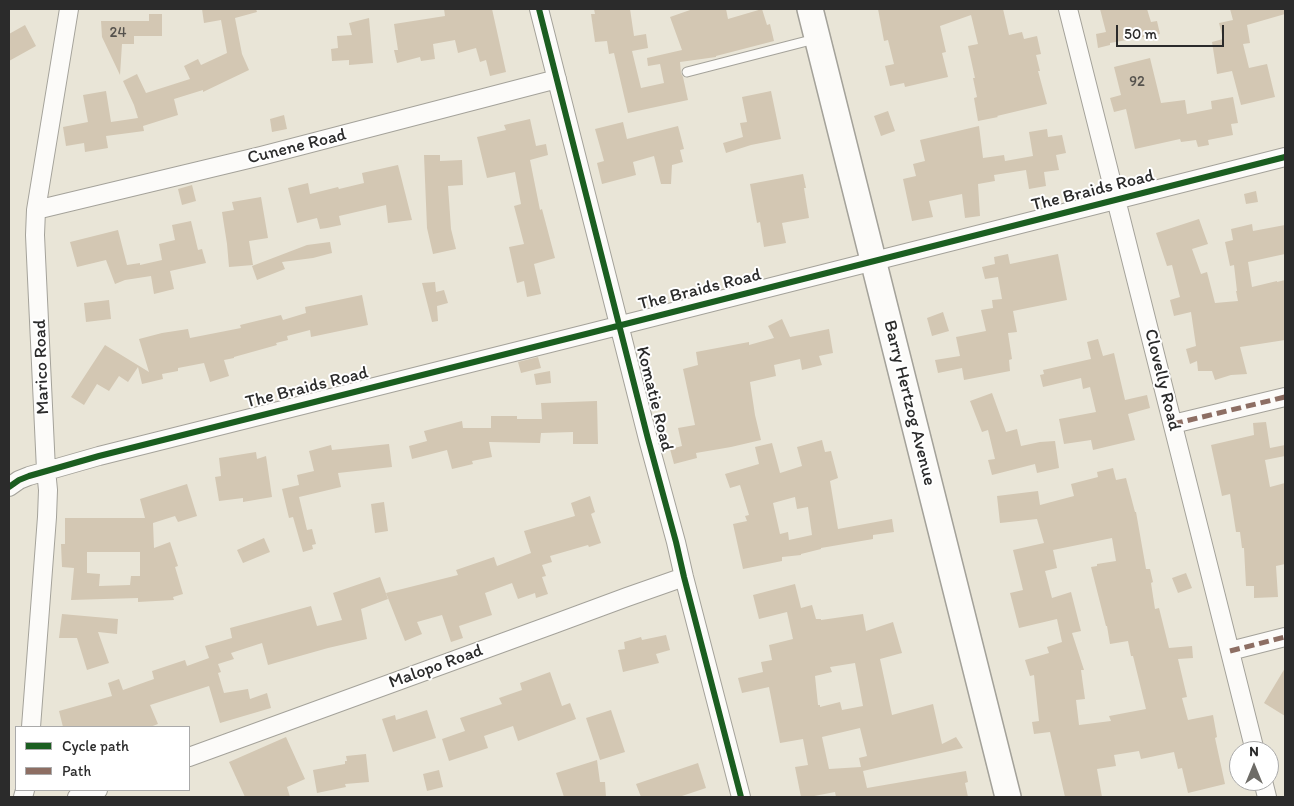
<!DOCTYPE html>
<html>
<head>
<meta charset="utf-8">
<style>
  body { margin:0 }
  #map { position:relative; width:1294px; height:806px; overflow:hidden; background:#e9e5d7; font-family:Itim,sans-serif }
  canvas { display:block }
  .frame { position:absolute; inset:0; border:10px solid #2b2b2b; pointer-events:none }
  .legend { position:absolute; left:15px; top:726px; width:175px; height:65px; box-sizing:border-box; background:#fff; border:1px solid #aaa; margin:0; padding:6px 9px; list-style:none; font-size:15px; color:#2b2b2b }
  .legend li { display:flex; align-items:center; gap:10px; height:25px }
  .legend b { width:25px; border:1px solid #aaa }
  .north { position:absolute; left:1229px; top:741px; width:50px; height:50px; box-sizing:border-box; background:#fff; border:1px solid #aaa; border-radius:50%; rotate:0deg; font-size:14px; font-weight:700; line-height:20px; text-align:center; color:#2b2b2b }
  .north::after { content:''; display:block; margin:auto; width:18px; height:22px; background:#6e6c67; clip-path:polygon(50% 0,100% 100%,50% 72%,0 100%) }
  .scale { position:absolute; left:1116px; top:25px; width:108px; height:22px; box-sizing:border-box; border:2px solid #2b2b2b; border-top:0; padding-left:6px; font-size:15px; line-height:18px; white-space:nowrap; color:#2b2b2b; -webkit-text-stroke:4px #fff; paint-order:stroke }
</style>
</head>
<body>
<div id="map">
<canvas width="1294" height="806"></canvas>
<div class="frame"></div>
<ul class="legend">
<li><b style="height:6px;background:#1b5e20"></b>Cycle path</li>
<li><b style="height:6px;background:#8d6e63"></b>Path</li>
</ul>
<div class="north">N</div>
<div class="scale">50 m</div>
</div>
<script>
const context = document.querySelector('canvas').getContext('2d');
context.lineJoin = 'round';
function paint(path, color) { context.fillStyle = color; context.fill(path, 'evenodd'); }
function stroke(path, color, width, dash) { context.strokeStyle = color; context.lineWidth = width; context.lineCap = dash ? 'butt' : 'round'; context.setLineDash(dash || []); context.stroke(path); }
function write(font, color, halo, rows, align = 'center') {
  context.font = font + ' Itim,sans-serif'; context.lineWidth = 4; context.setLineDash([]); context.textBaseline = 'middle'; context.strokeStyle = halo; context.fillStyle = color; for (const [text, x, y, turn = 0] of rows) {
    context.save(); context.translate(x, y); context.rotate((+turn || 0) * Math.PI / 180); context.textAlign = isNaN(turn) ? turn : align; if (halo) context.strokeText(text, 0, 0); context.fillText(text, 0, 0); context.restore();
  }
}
paint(new Path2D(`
  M202,9H256L257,12L235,18L242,54L249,70L203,92V90L174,99L178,115L143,126L144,131L106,136L108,148L85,152L84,143L66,146L63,127L88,122L83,95L106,91L111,122L138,118L134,105L123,81L137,74L146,93L190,79L184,66L198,59L201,65L227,53L221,20L204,23Z
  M444,9H492L506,72L490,76L486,60L480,62L476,48L458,53L455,40L433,44L435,59L421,61L420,57L397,63L394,50H398L394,24L445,16Z
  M594,9H630L634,36L646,34L648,48L632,51L641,88L664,83L660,64L648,66L647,58L682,50L670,17L693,9H726L728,19L762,9L767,25L770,24L774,41L716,56V57L680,62L681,73L683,77L688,100L628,113L614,53L609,54L607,41L595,42L591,14H595Z
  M878,9H1003L1009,35L1022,32L1024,39L1037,36L1041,54L1036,55L1040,71H1038L1047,104L997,116L998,117L978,121L974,98L977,97L973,78H975L968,46L978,44L971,15L940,26L946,52L942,53L948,77L905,87L904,83L890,86L885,66L894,64L888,40L884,41Z
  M1100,9H1147L1151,22L1157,21L1160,34L1110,43V45L1098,48L1096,34L1106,32Z
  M1230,9H1285V14L1247,25L1250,43L1243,44L1249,68L1267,64L1275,97L1241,105L1232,71L1217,74L1212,42L1223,39L1219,23L1233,20Z
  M149,14H162V36H134V44H122L120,75L102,37L101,21H149Z
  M369,18L373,63L349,65V60L332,61L331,49L338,48L337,36L352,35L349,23Z
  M25,25L36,46L9,61V34Z
  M1150,58L1161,103L1185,100L1187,114L1212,109L1211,101L1233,97L1238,123L1231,124L1233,135L1208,140L1209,145L1198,147L1196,140L1181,142L1180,139L1135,149L1126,109L1114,112L1110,98L1121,95L1114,67Z
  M771,91L781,139L751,145L726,153L723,143L743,137L740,123L747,122L742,97Z
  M888,111L895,131L881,136L874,116Z
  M284,115L287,129L272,132L270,119Z
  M530,119L536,146L546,144L548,155L530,160L540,210L542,209L555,258L534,264L541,294L527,297L524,281L517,283L509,247L524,244L514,206L521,204L515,172L487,178L477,137L506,130L504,125Z
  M623,122L627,139L678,126L684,149L680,150L683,162L672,165L671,184H661L654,156L633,162L636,175L602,184L597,163L604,161L595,129Z
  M979,126L983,158L1004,155L1005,161L1033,156L1029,132L1047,129L1048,137L1062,135L1066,153L1056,155L1059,170L1044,172L1046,186L1029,189L1026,170L994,175L995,181L978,184L980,216L965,218L962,194L929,201L933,217L912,221L903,179L916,176L913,164L925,161L920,140Z
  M424,155H440V161L462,160L463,185L448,186L451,229L456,249L433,254L427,228Z
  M398,165L412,220L388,223L386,205L339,216L341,225L327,228L320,229L317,218L297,223L288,188L308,183L310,194L338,187L339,189L364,183L362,173Z
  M803,174L806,188H804L809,218L782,223L786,243L764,247L760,222L757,223L750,184Z
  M192,185L196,201L182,205L178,189Z
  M1256,191L1258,202L1246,204L1244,194Z
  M261,197L268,238L249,241L253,265L229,267L227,244L222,212L234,210L232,202Z
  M1199,219L1208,244L1192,249L1201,274L1207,272L1215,303L1238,301L1236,291H1237L1234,265L1230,266L1225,242L1233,240L1231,229L1252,224L1253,231L1285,225V254L1248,262L1252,287L1277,281V282L1285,280V340L1240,347L1247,374L1231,375L1215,380L1212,371H1198L1197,361L1190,364L1186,349L1196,346L1191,312L1174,316L1170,300L1180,297L1172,265L1167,266L1156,233Z
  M191,221L198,250L202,249L206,263L170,271L174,289L154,294L151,276L125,280L115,284L106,260L77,267L70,242L118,230L127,265L140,263V265L162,260L159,244L175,240L172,225Z
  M330,242L332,253L313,258L282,262L285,269L257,280L252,266L307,245Z
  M1008,254L1010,264L1058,254L1067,300L1013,311L1017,332L1008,333L1012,359L1009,360L1010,371L964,380L962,368L938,373L935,360L960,356L956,337L986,331L981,310L993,308L992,300L1002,299L998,277L985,279L982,267L995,264L994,257Z
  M435,282L436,292L444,290L448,303L437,306L438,321L432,322L422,283Z
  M362,295L368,325L311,337L310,330L287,336L288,340L276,343L277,345L234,357V358L224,360L229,376L210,382L204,363L178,368V371L162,374L163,379L142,384L138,367L128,382L119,376L109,391L97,384L84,405L71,397L105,345L149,372L139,339L162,333L188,329L190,338L241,328L240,325L281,315L283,320L306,313L305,307Z
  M109,300L111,319L86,322L84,303Z
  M943,312L949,331L932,336L927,318Z
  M782,319L790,337L829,329L833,353L819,356L822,365L802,370L800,359L774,365L776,376L750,382L755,415L761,440L731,447L696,453L697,458L674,464L670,449L682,446L678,428L695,425L683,369L698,365L696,352L749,342V345L774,338L768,326Z
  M1098,339L1103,356L1114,353L1125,400L1147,395L1150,408L1128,414L1135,440L1093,450L1091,440L1064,444L1059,419L1096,412L1090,387L1083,389L1081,378L1043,387L1040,375L1044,374L1043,370L1091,359L1087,342Z
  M538,357L541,368L521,373L518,362Z
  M550,371L551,383L536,385L534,374Z
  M992,393L1006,432L1017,429L1021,446L1040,442L1055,441L1059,468L1037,473L1035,464L992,475L988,460L995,459L988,430L982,432L970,401Z
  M597,401L598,444H573V432L541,433L540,443L489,442L492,457L472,461L473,464L452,469L447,450L412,459L409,446L427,441L424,431L462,421L463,428H491V416H517V419H542L541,403Z
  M1266,422L1270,448L1285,445V456L1265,460L1270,487L1285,483V564L1276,566L1278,597L1254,598V586H1246L1244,548H1242L1240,532H1236L1230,494L1222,496L1211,445L1254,435L1253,423Z
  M822,440L825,452L831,451L838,478L830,481L838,529L892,519L894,532L873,535V539L821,548V549L801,554V555L782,557V561L743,569L733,524L747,521L745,516L749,515L740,485L730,488L725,474L759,464L755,447L772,443L780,473L802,466L797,447ZM795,497L797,509L808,507L812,535L789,540L788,532L780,534L773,503Z
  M389,444L392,467L338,473L341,487L299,497L307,530L312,529L316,544L312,545L313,549L303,552L293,517L289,518L282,489L299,485L297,475L314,471L309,451L331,445L332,450Z
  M256,452L257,459L266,456L272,497L243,502V498L219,501L215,477L221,476L219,458Z
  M1113,468L1116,480L1126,478L1135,512H1136L1146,569H1150L1153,582L1151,583L1155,609L1159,608L1169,648L1192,646L1193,658L1178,659L1187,697L1182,698L1188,720L1213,715L1217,737L1215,738L1225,784L1188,793L1182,768L1178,769L1174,752L1141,759L1139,751L1114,755L1116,766L1097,769L1102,797H1065L1050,732L1034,734L1032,722L1039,721L1034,675L1030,676L1025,660L1049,653L1047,647L1062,642L1057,619L1019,628L1010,593L1023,590L1013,550L1044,543L1037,519L1000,523L997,496L1038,491L1040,505L1074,496L1071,484L1098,477L1097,472ZM1112,538L1116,561L1097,564V566L1091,567L1106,626H1107L1110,644L1128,641L1131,656H1133L1146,709L1109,716L1111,721L1079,725L1076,700L1085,699L1081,670H1084L1072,633L1081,631L1071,592L1052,598L1045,571L1057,568L1053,550Z
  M187,484L197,516L178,522L175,516L153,523L154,548L170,542L178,566L175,567L183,594L173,597L174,600L138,602V598L71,600L74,568L62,567L61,544H65V518H145L140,499ZM87,552H140V576H131L130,585L99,586L100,574L87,573Z
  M590,496L595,512L591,514L601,543L589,547L588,545L550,556L552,562L542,565L546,576L542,577L548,594L536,598L535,593L518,599L512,583L485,593L492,615L459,626L463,638L451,642L442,615L417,622L422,634L405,641L386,593L458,575L456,570L494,557L497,566L531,553L524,531L575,516L571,503Z
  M384,502L388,531L375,533L371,504Z
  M264,538L270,552L243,563L237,550Z
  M1186,573L1192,588L1178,593L1172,578Z
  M380,577L388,599L361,609L367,639L328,648L268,665L262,643L231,653L234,659L218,664L221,672L218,673L224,693L248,689L250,699L267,693L271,708L220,723L209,686L150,705L158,724L150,727H63L59,711L112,696L108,683L119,679L123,690L154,679L152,671L185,660L187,666L209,658L205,646L232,638L230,628L311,606L317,626L342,620L333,593Z
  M795,584L801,608L812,605L816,619H821V620L863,614L866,631L893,622L902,653L880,659L892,715L933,704L942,744L956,737L963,748L863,771L867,788L966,771L968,782L965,783L968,797H836L835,792L809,797H801L795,767L808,765L803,739L780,743L769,687L742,693L738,678L763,672L761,662L772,660L769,645L793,639L787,612L759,619L753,595ZM855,663L863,706L842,710L840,702L820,707V705H818L815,676L832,672L830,667ZM860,728L867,756L859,758L861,767L829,769L822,737Z
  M62,614L118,619L117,634L98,632L109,663L87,670L77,638H59Z
  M666,635L670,650L656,654L659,663L623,672L618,650L625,649L624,642L641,637L642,640Z
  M1285,668V716L1264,703Z
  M550,672L562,706L570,703L576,719L518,741L513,726L484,736L488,748L449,761L442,739L465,731L460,718L502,704L499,698L522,690L520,683Z
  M427,710L436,738L393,752L382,719L395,715L396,720Z
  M611,710L625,752L600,760L586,718Z
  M286,737L305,779L287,787L290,797H245L229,762Z
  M366,754L369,782L345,784L346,787L317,793L313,770L345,764V761H347L346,756Z
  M597,760L600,782H605L606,797H564L556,773Z
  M698,763L706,788L679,797H641L636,784Z
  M439,770L443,787L427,791L423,774Z`), '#d3c7b3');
const lane = new Path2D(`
  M687,72L815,39`);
const street = new Path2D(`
  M539,9L648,439L676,542L684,577L741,797
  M1068,9L1255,751
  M36,210L261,156L557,79
  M1173,424L1285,397
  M9,487L19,480L29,476L99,456L586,334L1285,157
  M1230,651L1285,637
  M31,727L47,517L48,490L46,470L36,257L35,235L36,210L69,9
  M189,757L554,624L627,597L684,577
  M1263,781L1267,797
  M23,797L25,790
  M77,797L98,790`);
const secondary = new Path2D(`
  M810,9L1008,797`);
stroke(lane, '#a4a29a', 11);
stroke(street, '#a4a29a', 20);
stroke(secondary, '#a4a29a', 28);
stroke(lane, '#fcfbf9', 9);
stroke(street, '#fcfbf9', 18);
stroke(secondary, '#fcfbf9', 25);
stroke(new Path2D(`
  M1173,424L1285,397
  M1230,651L1285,637`), '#8d6e63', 5, [10, 5]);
stroke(new Path2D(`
  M539,9L648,439L676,542L684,577L741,797
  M9,487L19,480L29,476L99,456L586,334L1285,157`), '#1b5e20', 6);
write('15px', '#55524d', null, [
  ["24",118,33],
  ["92",1137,82]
]);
write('18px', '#2b2b2b', '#fff', [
  ["Cunene Road",297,147,-14],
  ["The Braids Road",1093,191,-14],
  ["The Braids Road",700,290,-14],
  ["Marico Road",42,367,-92],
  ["Clovelly Road",1162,380,76],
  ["The Braids Road",307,388,-14],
  ["Komatie Road",654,399,76],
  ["Barry Hertzog Avenue",909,403,76],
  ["Malopo Road",436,667,-20]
]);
</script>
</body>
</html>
